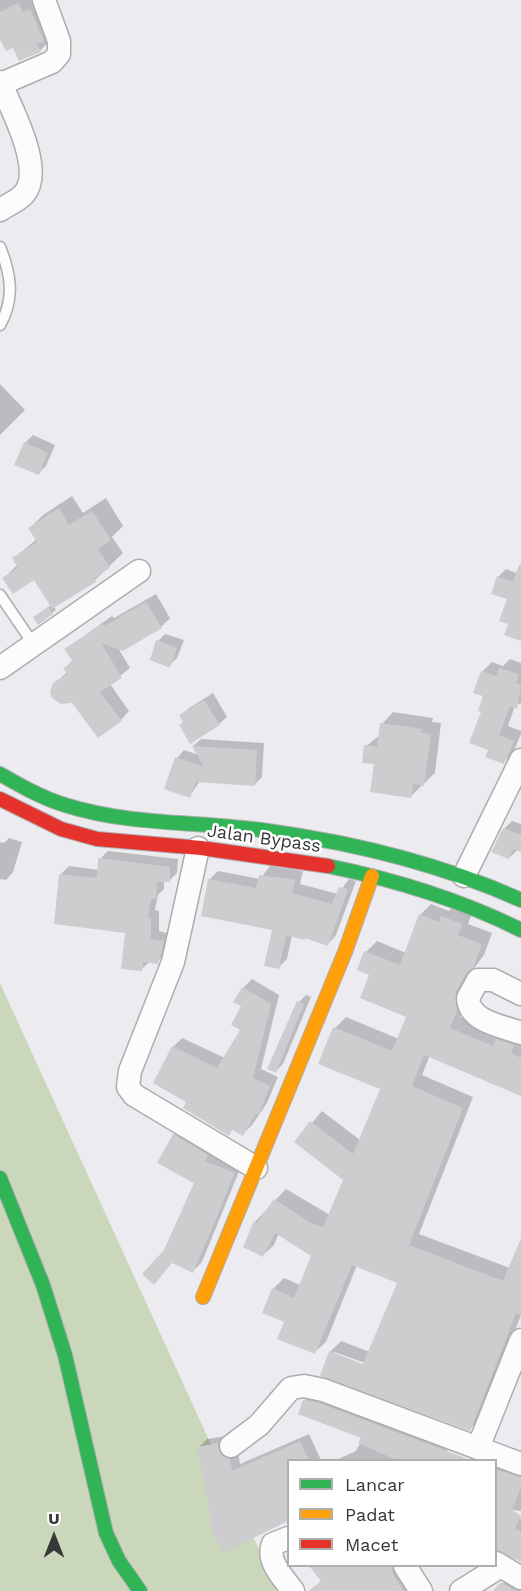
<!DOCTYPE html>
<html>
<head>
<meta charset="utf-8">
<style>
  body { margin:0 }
  #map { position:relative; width:521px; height:1591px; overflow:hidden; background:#ececf0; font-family:"Work Sans",sans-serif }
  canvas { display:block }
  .legend { position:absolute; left:287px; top:1459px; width:210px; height:108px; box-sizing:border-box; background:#fff; border:2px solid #afafb0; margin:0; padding:8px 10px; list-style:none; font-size:18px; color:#37383a }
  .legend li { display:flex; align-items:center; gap:12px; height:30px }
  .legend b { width:30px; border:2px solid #afafb0 }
  .north { position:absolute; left:24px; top:1507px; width:60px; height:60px; -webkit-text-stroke:4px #fff; paint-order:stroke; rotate:0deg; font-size:16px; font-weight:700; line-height:24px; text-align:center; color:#37383a }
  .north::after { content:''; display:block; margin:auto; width:21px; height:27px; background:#37383a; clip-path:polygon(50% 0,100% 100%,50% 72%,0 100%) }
</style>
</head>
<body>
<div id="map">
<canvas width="521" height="1591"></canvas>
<ul class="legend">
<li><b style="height:8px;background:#30b455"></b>Lancar</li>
<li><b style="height:8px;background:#ff9f0a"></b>Padat</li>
<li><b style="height:8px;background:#e5322d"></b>Macet</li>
</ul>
<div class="north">U</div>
</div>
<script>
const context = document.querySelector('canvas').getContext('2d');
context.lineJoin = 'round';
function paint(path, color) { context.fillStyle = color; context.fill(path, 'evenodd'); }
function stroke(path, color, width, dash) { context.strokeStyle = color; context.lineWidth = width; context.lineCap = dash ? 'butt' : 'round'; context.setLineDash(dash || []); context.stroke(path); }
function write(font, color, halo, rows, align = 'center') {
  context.font = font + ' "Work Sans",sans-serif'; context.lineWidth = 5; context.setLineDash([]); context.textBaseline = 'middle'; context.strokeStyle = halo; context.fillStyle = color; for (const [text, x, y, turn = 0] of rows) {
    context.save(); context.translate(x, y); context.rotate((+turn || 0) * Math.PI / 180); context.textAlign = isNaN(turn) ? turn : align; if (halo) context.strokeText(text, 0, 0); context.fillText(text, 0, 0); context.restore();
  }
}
paint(new Path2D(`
  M0,983L278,1591H0Z`), '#cad7bb');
paint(new Path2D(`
  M0,0H42L51,39L40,51L13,46L0,37Z
  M0,384L25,410L0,435Z
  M33,435L55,445L46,466L38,474L25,443Z
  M72,496L83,513L106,498L123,526L112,537L123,553L95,580L54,607L56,610L39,623L35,617L51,605L34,578H4L18,564L14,558L37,539L30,528L43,515Z
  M506,569L521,575V639L510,623L508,598L498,577Z
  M156,594L170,618L161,627L118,648L130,668L110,684L129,711L121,720L73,701L55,683L67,672L65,668L73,660L66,649L112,616L114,618Z
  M165,634L184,640L177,658L169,666L158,641Z
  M510,659L521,663V703L515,706L508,726L521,731V734L513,753L503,763L490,749L483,711L482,672L492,662L503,666Z
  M213,693L227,717L219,724L185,721L181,715L189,708Z
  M393,712L433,718L432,722L441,723L435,773L411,796L375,763L366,746L380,735L382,724Z
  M201,739L264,743L262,777L254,785L200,781L190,796L177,758L184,750L199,755L193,746Z
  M512,821L521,824V847L509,858L504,829Z
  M9,838L22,842L13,872L6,880L0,879V842L4,843Z
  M108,851L178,859L177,873L169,881L164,880V889L158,895L155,910L159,911V931L171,934L165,954L157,962L150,961L141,970L127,932L61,874L69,866L99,870L100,859Z
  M270,866L303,871L300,884L338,894L349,879L356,881L336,935L328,944L306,936L292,935L287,959L278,968L274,929L209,880L218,871L260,879Z
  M431,904L449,911L454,906L472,913L468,924L492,933L484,955L466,979L467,999L460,1017L502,1034L508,1029L521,1033V1094L430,1055L422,1075L473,1097L419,1234L510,1268L521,1241V1315L481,1418L470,1429L322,1375L330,1352L341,1341L370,1352L399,1282L357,1265L326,1342L315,1352L279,1338L286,1321L263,1312L273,1289L284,1278L300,1285L313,1256L279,1233L274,1245L263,1255L245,1247L255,1222L286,1189L330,1215L345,1179L296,1142L322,1111L360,1140L382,1088L320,1063L335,1028L346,1017L399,1039L408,1016L362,997L371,974L359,969L366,952L377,941L406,953L420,915ZM334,1352L371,1365L369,1368L334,1355Z
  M252,979L279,995L261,1069L278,1077L267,1103L252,1125L243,1134L233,1129L229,1134L188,1101L173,1047L182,1038L225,1058L242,1029L243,988Z
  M306,995L311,997L283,1064L275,1072L299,1002Z
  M183,1126L242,1164L202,1262L193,1271L196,1182L174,1135Z
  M312,1392L448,1440L447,1456L472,1460H336L356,1451L363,1437L304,1401Z
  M309,1434L321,1460H288V1520L223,1551L213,1522L199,1447L207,1439L226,1436L238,1451L240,1464Z
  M496,1464L521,1468V1511L505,1509L521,1519V1561L496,1550Z
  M311,1566H401L418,1591H310L322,1580Z
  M511,1574L521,1580V1591H496Z`), '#0003');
paint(new Path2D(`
  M18,3L23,12L30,9L44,41L37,44L41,52L19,61L13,48L6,51L0,40V12Z
  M24,442L48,453L39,475L14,465Z
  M59,508L69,525L92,511L111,540L98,549L110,568L94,578L96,582L52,609L34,580L13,594L2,578L18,568L12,558L37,542L28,528Z
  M519,565H521V641L504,635L508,624L499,621L507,599L491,594L497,576L513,582Z
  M146,602L162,628L123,651L101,643L122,678L100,692L122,721L98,738L72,703L61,704L52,698L50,693L53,683L67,674L63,668L73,662L64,649L102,624L104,626Z
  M48,607L53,614L38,625L33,617Z
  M156,640L177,648L170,668L150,660Z
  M499,668L519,674L516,683L521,685L517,709L510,706L499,735L514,741L504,764L485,757L488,750L469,743L481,712L478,711L483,696L473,693L481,671L496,676Z
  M204,700L220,725L190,744L179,725L183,722L179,715Z
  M380,723L422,729L421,733L431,734L424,786L413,784L411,798L370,792L374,764L362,763L364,745L377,747Z
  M192,746L257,750L255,786L196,782L190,798L164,789L175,757L204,767Z
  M503,828L521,835V852L513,849L509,859L491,852Z
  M98,858L170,867V882H157L156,899H151L148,918L151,919V939L164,941L160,958L158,964L143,962L142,971L121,969L125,933L54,924L59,874L97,878Z
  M259,875L295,880L292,893L332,904L339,887L348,889L328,946L305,938V940L286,935L279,969L264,966L272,930L201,916L208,879L256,888Z
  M419,914L439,922L441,916L462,924L458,935L482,944L473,968L466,973L456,991L457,1011L450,1028L493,1046L496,1039L514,1045L511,1053L521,1058V1096L424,1055L412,1086L463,1108L409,1245L503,1281L521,1238V1315L516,1313L470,1431L320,1376L329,1351L363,1364L397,1283L352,1265L315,1354L277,1339L284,1322L262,1313L272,1288L294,1298L311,1256L275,1233L263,1257L243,1247L254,1221L257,1223L274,1199L309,1222L323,1227L343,1180L294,1142L310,1121L353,1154L380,1089L318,1064L333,1027L392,1051L406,1017L360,998L369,975L357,970L364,951L400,965Z
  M242,987L271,1004L253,1078L270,1086L259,1114L256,1113L243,1136L232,1130L229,1136L183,1108L186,1102L153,1083L172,1046L217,1068L240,1030L231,1025L241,1006L233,1002Z
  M297,1001L304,1004L276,1073L267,1069Z
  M173,1134L208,1155L205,1161L235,1173L193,1273L172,1263L154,1285L142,1274L164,1250L194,1183L157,1163Z
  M303,1400L319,1403L468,1459L399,1461L358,1443L361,1438L298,1414Z
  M300,1441L309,1461H288V1521L223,1553L209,1524L212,1523L197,1447L218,1443L221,1455L230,1459L232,1471Z
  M495,1469L521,1477V1487L512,1510L521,1516L515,1528L521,1532V1562L495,1550Z
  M309,1566H392L393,1575L404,1591H309L321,1581Z
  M501,1582L514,1590L519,1591H493Z`), '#cdcdd0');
const lane = new Path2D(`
  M0,247C11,274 15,299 0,325
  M0,595L34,645`);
const street = new Path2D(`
  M0,82C11,108 45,170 24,194C18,201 7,205 0,210
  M1,84L52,62L59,54V41L44,0
  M0,668L139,571
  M198,848L173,962L130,1071L128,1087L134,1095L256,1168
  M464,876L521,760
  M521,994L493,980H478L468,998C469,1022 503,1026 521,1033
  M231,1446L259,1425L291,1388L304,1386L323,1390L521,1464
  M478,1448L521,1340
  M288,1538L273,1544C266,1561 283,1577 293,1591
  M496,1563L521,1578
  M405,1566L421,1591
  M461,1591L501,1566`);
const fast = new Path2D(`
  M0,774C21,786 42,798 65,805C131,826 201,821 268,831C355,843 441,864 521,900
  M328,866C396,880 459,899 521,930
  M0,1178L43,1285L65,1355L106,1533L119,1561L140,1591`);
const slow = new Path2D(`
  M203,1297L345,952L372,876`);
const jam = new Path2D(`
  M0,799L61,829L97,839L201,848L328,866`);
stroke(lane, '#adadb0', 13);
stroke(street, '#adadb0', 25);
stroke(fast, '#adadb0', 16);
stroke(slow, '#adadb0', 16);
stroke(jam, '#adadb0', 16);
stroke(lane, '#fcfcfd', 10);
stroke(street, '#fcfcfd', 22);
stroke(fast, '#30b455', 14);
stroke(slow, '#ff9f0a', 14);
stroke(jam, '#e5322d', 14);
write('18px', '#37383a', '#fff', [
  ["Jalan Bypass",264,839,8]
]);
</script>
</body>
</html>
